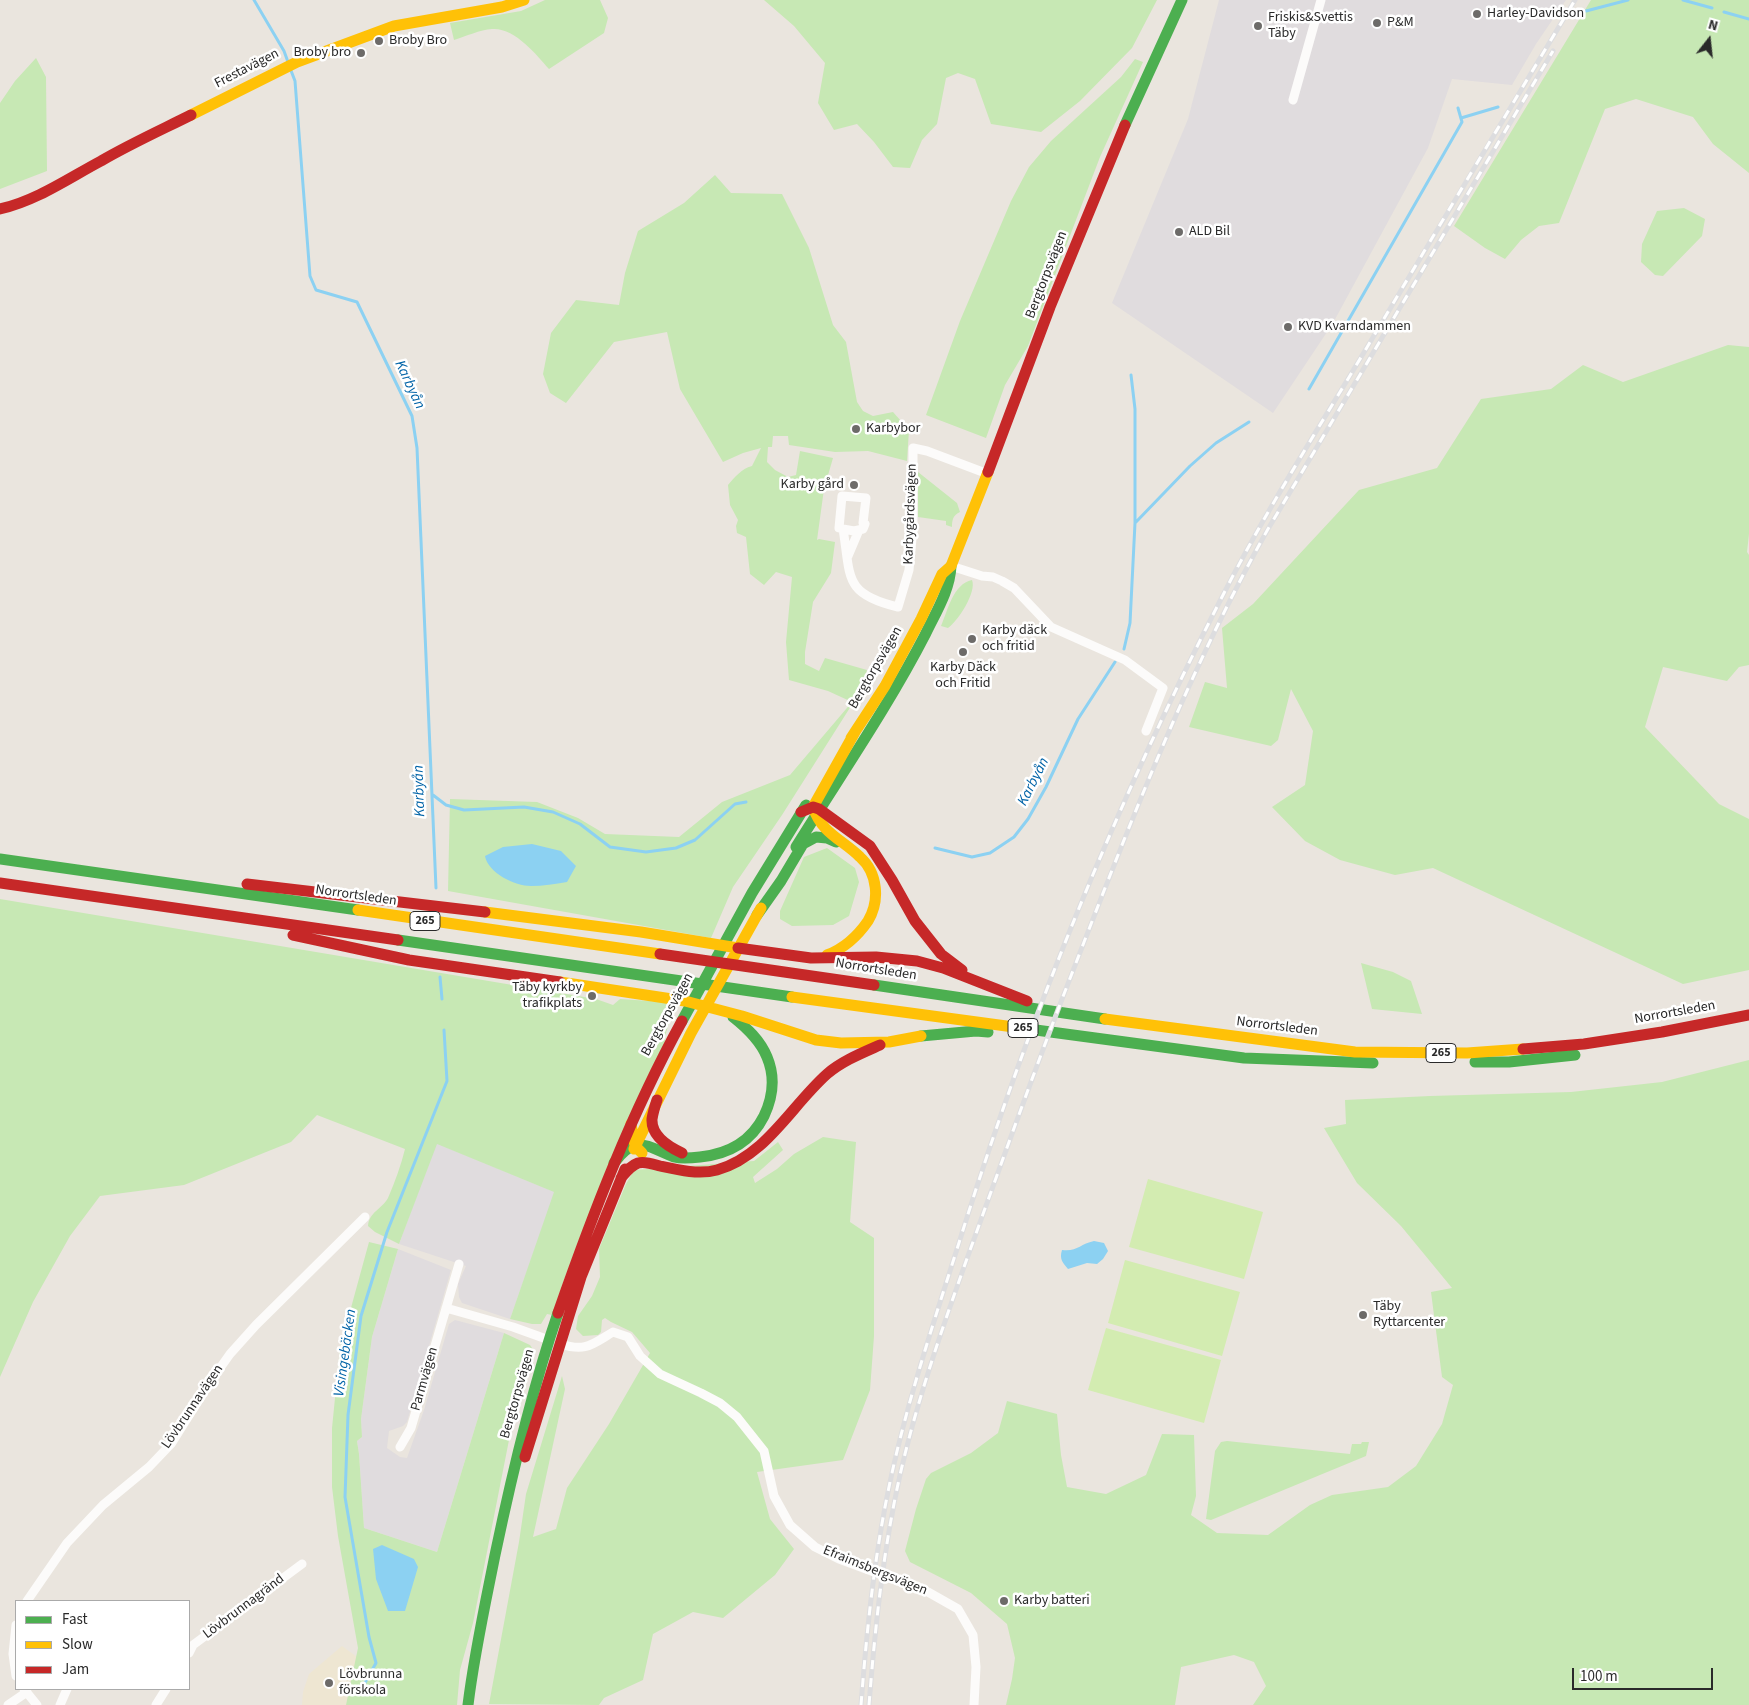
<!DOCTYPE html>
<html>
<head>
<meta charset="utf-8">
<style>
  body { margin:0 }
  #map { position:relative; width:1749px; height:1705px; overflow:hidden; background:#eae5de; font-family:"Source Sans 3",sans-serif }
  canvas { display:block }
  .legend { position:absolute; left:15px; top:1600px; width:175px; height:90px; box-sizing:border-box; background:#fff; border:1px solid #aaa; margin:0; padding:6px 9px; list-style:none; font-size:15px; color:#2a2a2a }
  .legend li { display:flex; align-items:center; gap:10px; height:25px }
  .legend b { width:25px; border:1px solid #aaa }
  .north { position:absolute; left:1684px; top:15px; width:50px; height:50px; -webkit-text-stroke:4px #fff; paint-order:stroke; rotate:16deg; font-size:14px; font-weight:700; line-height:20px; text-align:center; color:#2a2a2a }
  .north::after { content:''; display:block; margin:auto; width:18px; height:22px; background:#2a2a2a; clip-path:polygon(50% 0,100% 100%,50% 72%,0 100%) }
  .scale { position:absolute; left:1572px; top:1668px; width:141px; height:22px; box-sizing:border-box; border:2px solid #2a2a2a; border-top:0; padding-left:6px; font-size:15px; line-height:18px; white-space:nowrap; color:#2a2a2a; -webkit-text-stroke:4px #fff; paint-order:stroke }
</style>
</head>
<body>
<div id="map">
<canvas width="1749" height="1705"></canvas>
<ul class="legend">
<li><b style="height:6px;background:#4caf50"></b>Fast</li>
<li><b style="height:6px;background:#ffc107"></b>Slow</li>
<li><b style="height:6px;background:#c62828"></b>Jam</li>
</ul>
<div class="north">N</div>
<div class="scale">100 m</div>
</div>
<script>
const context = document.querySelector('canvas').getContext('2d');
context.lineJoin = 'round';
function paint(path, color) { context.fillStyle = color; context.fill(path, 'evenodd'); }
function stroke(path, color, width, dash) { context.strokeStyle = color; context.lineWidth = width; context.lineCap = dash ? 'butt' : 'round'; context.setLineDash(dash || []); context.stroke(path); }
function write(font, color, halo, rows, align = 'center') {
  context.font = font + ' "Source Sans 3",sans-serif'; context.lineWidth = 5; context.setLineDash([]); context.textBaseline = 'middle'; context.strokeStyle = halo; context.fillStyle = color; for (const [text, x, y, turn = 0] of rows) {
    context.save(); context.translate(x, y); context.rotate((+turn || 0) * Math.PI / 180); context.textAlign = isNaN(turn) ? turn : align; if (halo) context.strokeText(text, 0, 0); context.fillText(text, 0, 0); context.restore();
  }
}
paint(new Path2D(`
  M1219,0H1566L1536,44L1512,85L1452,79L1428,148L1333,323L1273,413L1112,303L1188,119Z
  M436,1143L555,1192L510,1319L462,1303L459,1297L458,1284L466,1266L399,1244Z
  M398,1249L451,1270L407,1422L403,1426L389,1431L387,1448L400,1457L407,1458L424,1410L449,1324L455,1320L504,1333L437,1552L364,1528L359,1454L357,1441L362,1437L361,1419L372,1337Z`), '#e0dcde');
paint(new Path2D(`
  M342,1646L357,1657L346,1705H302L303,1692L309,1674Z`), '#eee6d2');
paint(new Path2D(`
  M545,0H600L608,18L604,33L549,69C537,55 514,27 492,29C480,30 466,36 454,40L450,23L521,11Z
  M764,0H1157L1132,48L1080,101L1041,132L991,124L975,79L958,73L946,78L937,124L922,140L910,168L893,167L874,142L857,124L834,130L818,103L825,63L794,26Z
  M1591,0H1749V173L1713,144L1693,117L1636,99L1605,109L1559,223L1539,226L1521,240L1505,259L1485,248L1454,226Z
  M36,58L46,77L47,171L0,189V103L15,81Z
  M1135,59L1143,62L1100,157L1028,346L1005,385L986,438L926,415L960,321L1011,201L1029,167L1051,141L1121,77Z
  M715,175L731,193L782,194L809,248L833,325L846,342L857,402L863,411L873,416L893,412L909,430L907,461L868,451L835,452L789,445L788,436H773L772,447H768L767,462L775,470L788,477L796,475L800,451L833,458L824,489L817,540L819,539L835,542L831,573L813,602L805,652V664L819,671L825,658L867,670L858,695L782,815L733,887L711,938L448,891L450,799L537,802L578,818L605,834L679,837L722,802L790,775L852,702L828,691L789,680L786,642L792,577L776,572L764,585L750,574L746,537L737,533L736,526L738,520L730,505L728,485C735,477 741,469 752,466L761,448L743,453L723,462L680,389L667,332L614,342L566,403L550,393L543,374L551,333L576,300L619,305L625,273L638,231L684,203Z
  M1684,208L1705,219L1702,236L1663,276L1655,275L1641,262L1642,244L1657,211Z
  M1728,345L1749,347V534L1747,552L1749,555V665L1739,667L1727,681L1663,667L1645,727L1719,804L1749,819V970L1683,984L1433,868L1395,875L1340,860L1305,841L1272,807L1305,785L1313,731L1291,689L1278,740L1271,746L1189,727L1205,682L1227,688L1222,628L1253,604L1359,490L1437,468L1481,399L1551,389L1583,365L1623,382Z
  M918,472L957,503L960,512C953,515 952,520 952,527L946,525V521L918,517Z
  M972,580C977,592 958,621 948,628L941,626C948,610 953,584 972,580Z
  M827,848L855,868L859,882L849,916L833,925L792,926L780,919V911L804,857Z
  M0,899L596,999L613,1005L620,999L680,1003C673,1016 665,1027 665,1043C624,1132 583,1221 552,1315L547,1314L541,1324H532L510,1319L554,1192L437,1144L399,1244L375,1232L368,1226C369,1212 382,1209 388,1198C395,1182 401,1165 405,1149L317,1115L291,1142L184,1185L100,1196L70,1236L33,1302L0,1377Z
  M1361,963L1393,972L1411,981L1422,1014L1372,1009Z
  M1749,1060V1705H1253L1266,1686L1254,1662L1234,1655L1181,1667L1175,1705H1006L1012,1679L1015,1658L1007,1624L971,1593L910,1562L905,1551L916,1509L926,1479L931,1473L971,1453L998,1433L1007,1401L1057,1414L1061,1455L1067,1487L1106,1494L1146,1475L1162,1434L1194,1435L1196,1496L1191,1515L1217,1533L1268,1535L1310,1505L1332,1495L1388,1487L1416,1466L1442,1424L1453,1385L1442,1377L1431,1292L1452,1288L1401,1226L1357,1183L1324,1128L1346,1124L1345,1100L1430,1096L1571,1092L1662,1082Z
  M823,1137L856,1142L850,1222L874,1238V1336L870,1390L843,1460L757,1472L770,1519L794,1549L775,1575L723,1618L693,1612L653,1634L643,1680L604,1698L599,1705L489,1704L519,1542L526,1494L562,1376L565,1389L533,1537L556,1529L567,1488L609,1424L650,1353L632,1332L611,1322L605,1318L602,1320L601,1332L598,1335L583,1336L576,1329L578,1316L592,1296L600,1277L599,1249L626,1184L634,1170L754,1161L778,1142L783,1150L753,1177L755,1183L777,1169L794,1154Z
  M369,1242L398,1249L372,1337L361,1419L362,1437L357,1441L359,1454L364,1528L437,1552L504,1333L530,1345L534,1351V1357L523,1382L510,1426L505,1428L504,1437L509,1440L473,1623L460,1670L457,1705H346L358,1648L338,1536L332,1487V1428L340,1348Z
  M1227,1441L1350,1454L1352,1444H1361L1362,1442H1369L1366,1456L1211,1520L1206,1519L1215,1451L1221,1442Z`), '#c7e8b4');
paint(new Path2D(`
  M1148,1179L1263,1212L1244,1279L1129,1247Z
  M1125,1260L1240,1292L1222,1356L1108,1323Z
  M1106,1328L1221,1360L1204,1423L1088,1390Z`), '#d3ecb1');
paint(new Path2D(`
  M532,844L561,851L576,866L567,882C555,884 543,886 531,886C515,886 488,873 485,856L503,847Z
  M1094,1241L1104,1243L1108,1251L1103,1259L1097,1264L1087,1263L1068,1269C1063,1263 1059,1259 1062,1250C1077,1252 1080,1244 1094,1241Z
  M382,1545L414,1559L418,1567L405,1611H388L376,1579L373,1549Z`), '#8cd1f2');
stroke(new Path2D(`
  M254,0L284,51L288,62
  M1683,0L1712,8
  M1586,11L1628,0
  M1724,12L1749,19
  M1574,14H1576
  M290,68L295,81L310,276L316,290L357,302L412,416L417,448L436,888
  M1461,118L1498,107
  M1309,389L1462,122L1458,108
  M1136,522L1190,466L1216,443L1249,422
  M1124,649L1130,623L1135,523V409L1131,375
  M433,795L446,805L464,810L524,807L553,812L580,824L610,847L646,852L676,848L695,840L735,804L746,802
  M935,848L972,857L990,853L1014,837L1028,819L1046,787L1078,719L1115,662
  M440,977L442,999
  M362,1688L376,1663L369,1637L345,1497L348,1415L361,1316L387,1232L447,1081L444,1030`), '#8cd1f2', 3);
stroke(new Path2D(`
  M1293,100L1321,0
  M843,529L854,531L863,529L865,524L863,523L866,498L842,496L839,528L843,529C851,577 843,594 898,607L909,570L913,528V448L927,451L988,474
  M848,556L859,530
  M951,566L982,576L993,577L1002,581L1014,588L1051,627L1125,660L1163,688L1146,731
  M446,1308L513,1327L549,1340
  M560,1344C586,1352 591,1345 613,1332L628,1337L640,1356L660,1374L701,1393L720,1403L737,1417L764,1451L774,1496L790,1525L815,1547L839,1559L928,1592L958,1609L973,1635L976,1667L974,1705
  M400,1447L411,1428L459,1264
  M27,1601L67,1543L103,1505L149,1467L171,1444L208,1385L230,1354L256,1325L365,1217
  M16,1625L13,1654L16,1676
  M189,1653L193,1645L302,1564
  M24,1689L37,1705
  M8,1705L27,1692
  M60,1705L67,1689
  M156,1705L166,1689`), '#fcfbfa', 9);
stroke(new Path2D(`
  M1125,125L1182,0
  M796,847C840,776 888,707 926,633C936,612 950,590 951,566
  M0,859L358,910
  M757,915L781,881L803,844L816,837L827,838L836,842
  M398,940L792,997
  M874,985L1105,1019
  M682,1021L752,893L806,805
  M1021,1028L1244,1058L1373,1063
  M921,1036L976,1031L988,1032
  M1475,1062H1509L1575,1055
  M614,1163C619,1157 625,1148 634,1146C648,1142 661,1153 674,1157C682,1159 692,1158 700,1157C729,1154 751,1142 764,1116C773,1097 775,1076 767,1057C760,1040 747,1028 733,1017
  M468,1705C474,1655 485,1605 495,1555C512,1474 531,1392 558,1313`), '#4caf50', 11);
stroke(new Path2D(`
  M191,115L297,62L394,26L502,7L524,0
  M851,738L885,686L921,619L942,574L951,566L988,472
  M358,910L660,954
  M485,912L641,932L738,948
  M827,955C845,948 857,937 868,921C880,901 878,873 860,857C842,839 822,834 813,807L855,732
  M560,982L685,1001L742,1016L816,1040L841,1043L889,1042L921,1036
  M792,997L1021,1028
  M1105,1019L1355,1052L1467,1053L1523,1049
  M631,1124L635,1146L642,1153
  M634,1149L691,1033L761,908`), '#ffc107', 11);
stroke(new Path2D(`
  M0,209C36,201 69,178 101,161C130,144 161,130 191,115
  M988,472L1050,307L1125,125
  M801,812L813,807L819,809L870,846L892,880L915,921L941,954L962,970
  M0,883L398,940
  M247,884L485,912
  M293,935L409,960L560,982
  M738,948L811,958L876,957L917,961L943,968L1027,1001
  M660,954L874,985
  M1523,1049L1584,1044L1662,1032L1749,1015
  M657,1100C655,1106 653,1113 652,1119C651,1136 669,1147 682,1153
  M621,1178C626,1172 630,1166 638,1163C645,1161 653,1164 660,1166C678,1170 699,1175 717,1170C766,1156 791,1106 827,1074C842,1061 862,1053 880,1045
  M558,1313C593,1213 631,1114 682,1021
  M525,1457L581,1277L625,1169`), '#c62828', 11);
const rail = new Path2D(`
  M861,1705C867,1627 875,1549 892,1473C910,1391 938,1310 963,1230C1031,1013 1118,800 1222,597C1264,514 1315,434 1363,354C1433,236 1504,118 1575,0
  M869,1705C875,1628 883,1551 900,1475C917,1400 943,1326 969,1253C1000,1167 1031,1080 1064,994C1125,836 1185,677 1268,529L1553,51`);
stroke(rail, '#dddddf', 5);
stroke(rail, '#fff', 3, [9]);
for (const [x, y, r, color] of [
  [1477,14,5,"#6d6b69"],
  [1377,23,5,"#6d6b69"],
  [1258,26,5,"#6d6b69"],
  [379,41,5,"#6d6b69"],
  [361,53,5,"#6d6b69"],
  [1179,232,5,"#6d6b69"],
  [1288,327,5,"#6d6b69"],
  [856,429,5,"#6d6b69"],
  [854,485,5,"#6d6b69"],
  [972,639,5,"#6d6b69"],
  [963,652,5,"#6d6b69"],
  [592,996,5,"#6d6b69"],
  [1363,1315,5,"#6d6b69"],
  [1004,1601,5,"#6d6b69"],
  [329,1683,5,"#6d6b69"]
]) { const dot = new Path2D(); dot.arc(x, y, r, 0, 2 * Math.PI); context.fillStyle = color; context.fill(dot); stroke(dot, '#fff', 2); }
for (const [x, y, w] of [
  [425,921,30],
  [1023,1028,30],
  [1441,1053,30]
]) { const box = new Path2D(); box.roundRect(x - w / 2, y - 9.5, w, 19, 4); context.fillStyle = '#fff'; context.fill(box); stroke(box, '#2a2a2a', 1); }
write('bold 12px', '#2a2a2a', null, [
  ["265",425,921],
  ["265",1023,1028],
  ["265",1441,1053]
]);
write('14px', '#2a2a2a', '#fff', [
  ["Harley-Davidson",1487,14],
  ["Friskis&Svettis",1268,18],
  ["Täby",1268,34],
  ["P&M",1387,23],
  ["Broby Bro",389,41],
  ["Broby bro",351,53,"right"],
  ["ALD Bil",1189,232],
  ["KVD Kvarndammen",1298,327],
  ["Karbybor",866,429],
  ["Karby gård",844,485,"right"],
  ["Karby däck",982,631],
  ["och fritid",982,647],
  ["Karby Däck",963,668,"center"],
  ["och Fritid",963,684,"center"],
  ["Täby kyrkby",582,988,"right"],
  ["trafikplats",582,1004,"right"],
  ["Täby",1373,1307],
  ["Ryttarcenter",1373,1323],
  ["Karby batteri",1014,1601],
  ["Lövbrunna",339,1675],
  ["förskola",339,1691]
], 'left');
write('14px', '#2a2a2a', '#fff', [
  ["Frestavägen",247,69,-27],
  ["Bergtorpsvägen",1047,275,-69],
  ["Karbygårdsvägen",911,514,-88],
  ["Bergtorpsvägen",876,668,-60],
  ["Norrortsleden",356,896,8],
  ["Norrortsleden",876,970,9],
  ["Norrortsleden",1675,1013,-10],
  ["Bergtorpsvägen",668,1015,-61],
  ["Norrortsleden",1277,1027,7],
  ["Parmvägen",425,1379,-74],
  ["Bergtorpsvägen",518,1394,-74],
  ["Lövbrunnavägen",193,1407,-56],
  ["Efraimsbergsvägen",875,1571,22],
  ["Lövbrunnagränd",244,1607,-37]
]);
write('italic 15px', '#0163a7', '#fff', [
  ["Karbyån",409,385,65],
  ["Karbyån",1034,782,-63],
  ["Karbyån",420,791,-92],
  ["Visingebäcken",346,1353,-82]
]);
</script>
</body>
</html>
